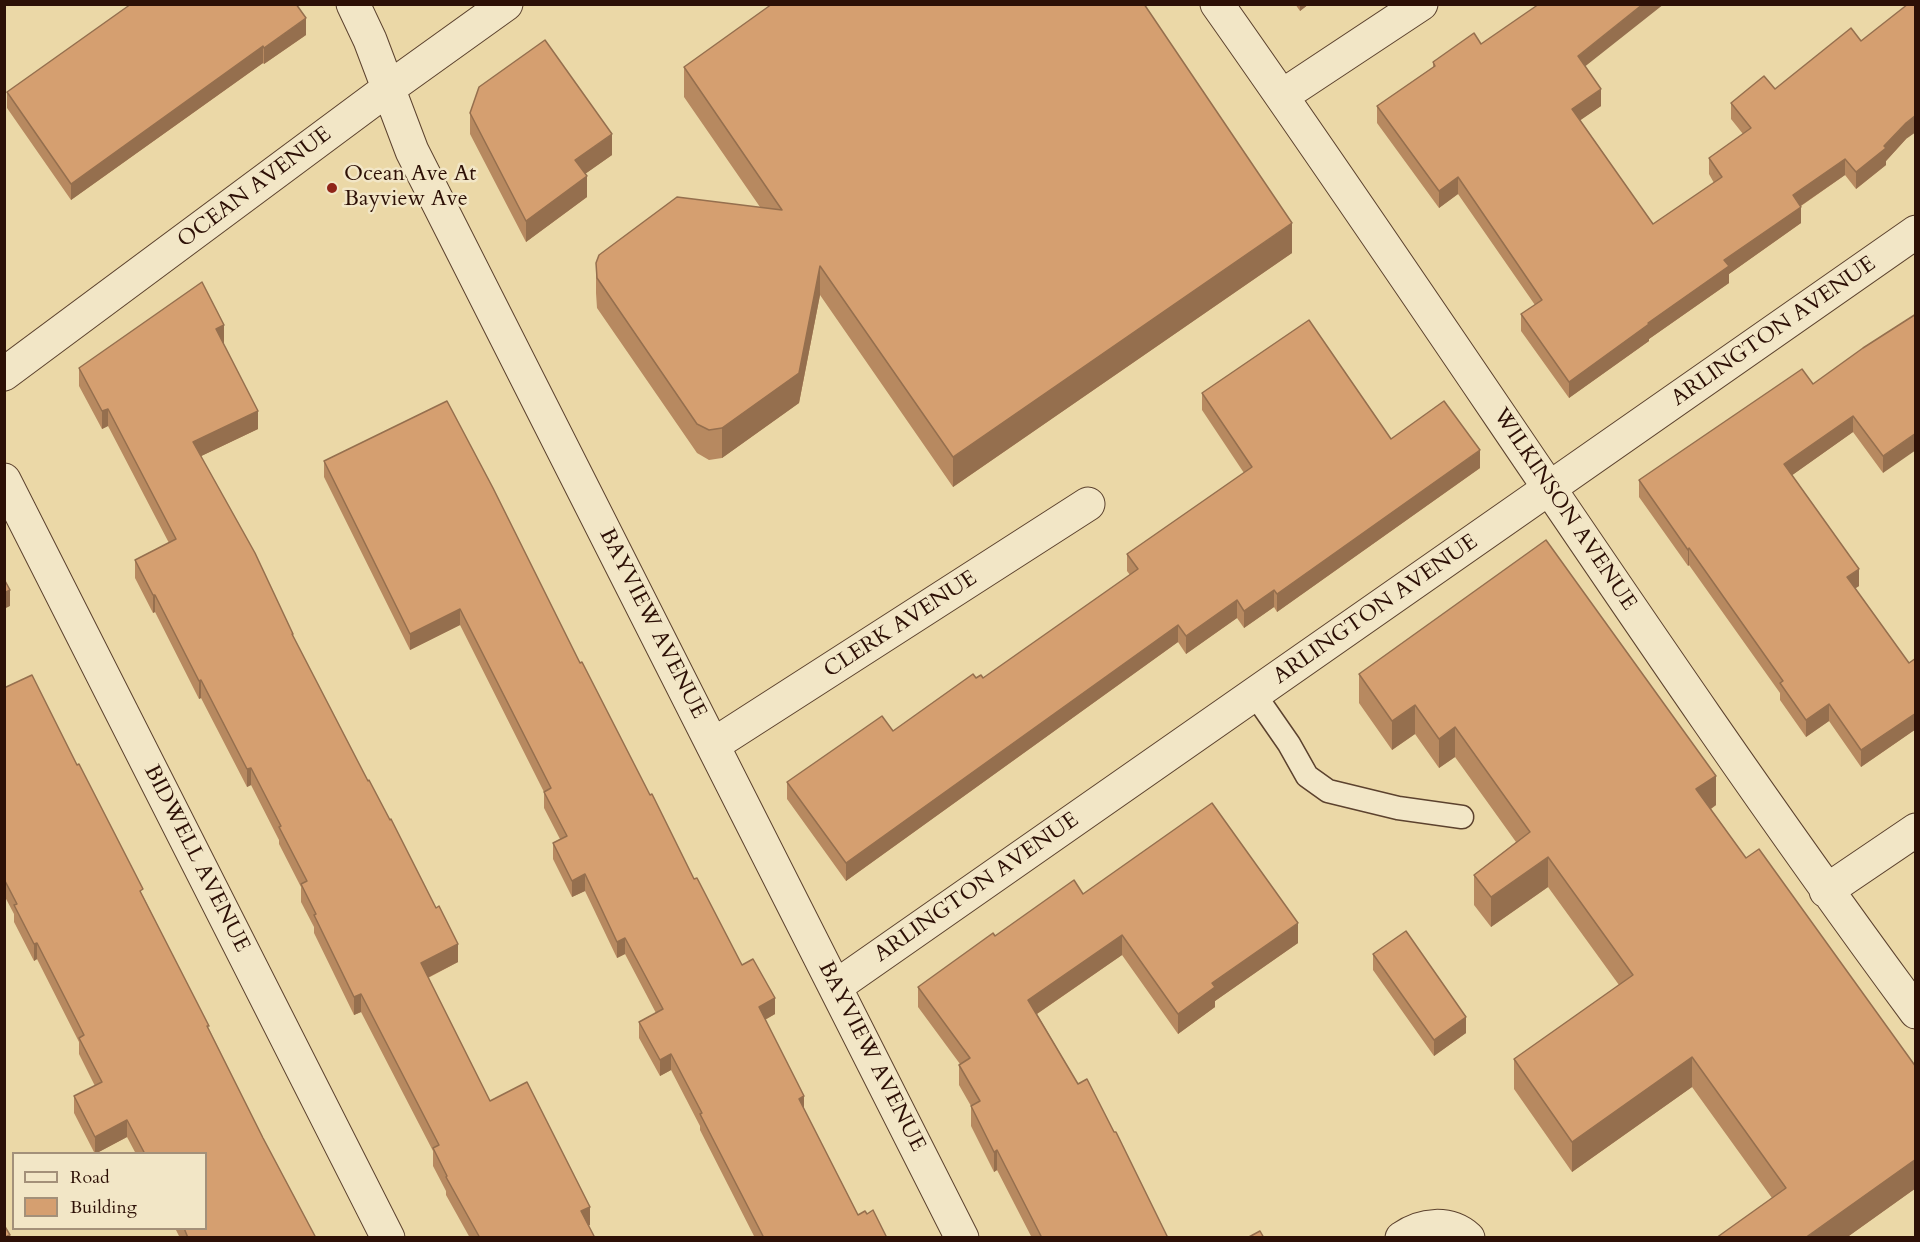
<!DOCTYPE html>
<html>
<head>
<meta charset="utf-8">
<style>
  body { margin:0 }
  #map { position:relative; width:1920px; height:1242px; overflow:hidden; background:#ebd8a7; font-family:Cardo,serif }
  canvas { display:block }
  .frame { position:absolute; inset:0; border:6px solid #2d1006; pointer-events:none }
  .legend { position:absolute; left:12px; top:1152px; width:195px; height:78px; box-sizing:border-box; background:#f2e6c6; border:2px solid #a39079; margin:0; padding:8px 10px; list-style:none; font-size:18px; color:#2d1006 }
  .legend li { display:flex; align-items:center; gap:12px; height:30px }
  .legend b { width:30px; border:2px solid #a39079 }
</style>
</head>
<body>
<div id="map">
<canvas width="1920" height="1242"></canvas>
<div class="frame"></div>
<ul class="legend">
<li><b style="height:8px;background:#f2e6c6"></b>Road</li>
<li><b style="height:16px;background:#d59f70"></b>Building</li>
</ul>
</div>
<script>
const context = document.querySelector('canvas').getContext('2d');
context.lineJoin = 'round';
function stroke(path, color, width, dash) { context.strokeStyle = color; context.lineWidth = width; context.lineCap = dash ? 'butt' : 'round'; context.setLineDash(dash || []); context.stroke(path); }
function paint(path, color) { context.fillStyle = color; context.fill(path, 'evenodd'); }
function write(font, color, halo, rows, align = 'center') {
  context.font = font + ' Cardo,serif'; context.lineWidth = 5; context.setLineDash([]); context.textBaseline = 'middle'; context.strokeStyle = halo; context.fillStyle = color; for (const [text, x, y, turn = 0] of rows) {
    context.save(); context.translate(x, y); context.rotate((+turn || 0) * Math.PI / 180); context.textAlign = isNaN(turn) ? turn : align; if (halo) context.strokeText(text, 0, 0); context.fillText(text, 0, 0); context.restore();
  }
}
const service = new Path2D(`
  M1255,695L1289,744L1307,776L1328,791L1398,808L1462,817`);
const minor = new Path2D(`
  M1217,4C1453,338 1673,683 1916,1012
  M1282,96L1421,4
  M4,480L388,1238
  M713,745L1088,504
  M1826,891L1916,830
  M1402,1238C1422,1224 1449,1221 1468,1238`);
const tertiary = new Path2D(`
  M353,4L370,40L412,151L962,1238
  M4,374L389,88L506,4
  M835,987L1916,232`);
stroke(service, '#5c422e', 25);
stroke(minor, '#5c422e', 35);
stroke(tertiary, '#5c422e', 35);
stroke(service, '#f2e6c6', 22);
stroke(minor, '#f2e6c6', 33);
stroke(tertiary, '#f2e6c6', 33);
paint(new Path2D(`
  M1295,4H1309L1300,11Z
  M306,35L264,64L263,63L71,200L7,108V92Z
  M1481,44L1585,67L1601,106L1580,120L1653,224L1714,183L1709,174V158L1743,134L1731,119V103L1775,89L1906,139L1886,161V165L1856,189L1845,175L1801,206V223L1729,274V283L1649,339V341L1569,398L1521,331V314L1535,305L1458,194L1439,208L1377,123V106L1433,67V62Z
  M684,67L1292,253L953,487L820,295L799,403L722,458L709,460L697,453L597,308L596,293V263L760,207L684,97Z
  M470,113L612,155L585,174L587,197L526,242L470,134Z
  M1916,314L1883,473L1853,432L1792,475L1859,586L1855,588L1909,663L1916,658V729L1861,767L1829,721L1806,737L1780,700V693L1689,565L1688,566L1639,497V480L1813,384Z
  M223,343L258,429L201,456L458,962L428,978L490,1101L590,1225H588L595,1238H470L446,1195V1191L433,1166V1151L361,1012L354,1015L314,933V927L301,902V887L279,844V840L251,785L247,787L201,698L199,699L155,612L153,613L135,578V560L169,543L108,426L102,429L79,386V368L224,343Z
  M1202,393L1391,439L1480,468L1277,612L1274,607L1244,628L1237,618L1186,654L1178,642L846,881L787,799V782L893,731L976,678H983L1130,575L1127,571V554L1244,473L1202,410Z
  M324,461L580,663L694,879L742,965L775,1014L765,1020L804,1109L858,1215L867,1214L887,1238H755L700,1130V1126L671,1070L660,1076L639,1038V1022L656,1013L625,954L617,958L585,891L572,897L553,859V843L560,839L544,808V792L460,625L410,650L324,477Z
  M1359,674L1716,805L1711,809L1746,858L1916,1067V1188L1846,1238L1772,1198L1692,1087L1572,1172L1514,1089V1059L1619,985L1548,887L1491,927L1474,905V875L1516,842L1455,757L1439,768L1415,734L1392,750L1359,703Z
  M4,688L143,896L263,1138L316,1238H180L175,1228H206V1154H136L127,1137L95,1154L74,1113V1096L95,1086L79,1054V1042L37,959L34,961L14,922V914L4,895Z
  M1083,894L1298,943L1215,1001V1007L1178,1034L1122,955L1037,1014L1168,1238H1032L997,1170L994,1172L971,1126V1106L959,1085V1065L960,1064L918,1007V987L995,936Z
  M1373,954L1466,1033L1434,1056L1373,970Z`), '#b78960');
paint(new Path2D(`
  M1300,4H1309L1300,11Z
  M1643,4H1664L1578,72V56Z
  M306,18V35L264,64V48Z
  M263,46V63L71,200V184Z
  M1601,89V106L1572,126V109Z
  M1916,115V132L1906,139L1886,161V165L1856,189V172L1884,146L1906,123Z
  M612,134V155L575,181V160Z
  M1845,159V175L1793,211V195Z
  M587,176V197L526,242V221Z
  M1458,177V194L1439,208V191Z
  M1801,207V223L1729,274V283L1649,339V341L1569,398V382L1648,323L1724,260Z
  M1292,223V253L953,487V457Z
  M820,266V295L799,403L722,458V428Z
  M224,325V343L216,347V329Z
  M108,409V426L102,429V411Z
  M258,411V429L193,460V442Z
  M1853,416V432L1784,481V464Z
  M1916,433V450L1883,473V456Z
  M1480,450V468L1277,612V594Z
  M1689,548V565L1688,566V550Z
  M1859,569V586L1847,594V577Z
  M10,590V606L4,609V593Z
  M1274,590V607L1244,628V611Z
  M153,595H155V612L153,613Z
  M1237,600V618L1186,654V636Z
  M460,609V625L410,650V634Z
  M1178,625V642L846,881V863Z
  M201,680V698L199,699V681Z
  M1829,704V721L1806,737V720Z
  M1415,705V734L1392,750V721Z
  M1916,713V729L1861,767V750Z
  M1455,727V757L1439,768V739Z
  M251,768V785L247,787V769Z
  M1716,776V805L1696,819V789Z
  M1548,857V887L1491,927V897Z
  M585,874V891L572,897V881Z
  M1298,923V943L1215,1001V1007L1178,1034V1014L1212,983Z
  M1122,935V955L1028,1020V1000Z
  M625,938V954L617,958V942Z
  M37,943V959L34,961V944Z
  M458,944V962L421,981V963Z
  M361,994V1012L354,1015V997Z
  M775,998V1014L759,1023V1007Z
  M1466,1017V1033L1434,1056V1040Z
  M671,1054V1070L660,1076V1060Z
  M1692,1057V1087L1572,1172V1142Z
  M804,1096V1112L799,1099Z
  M127,1120V1137L95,1154V1137Z
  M997,1150V1170L994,1172V1152Z
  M1916,1159V1188L1846,1238H1805Z
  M590,1207V1225L581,1229V1211Z`), '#956f4e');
const building = new Path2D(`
  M131,4H296L306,18L264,48L263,46L71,184L7,92Z
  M772,4H1144L1292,223L953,457L820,266L799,373L722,428L709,430L697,424L597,278L596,263L599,255L677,197L782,210L684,67Z
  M1539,4H1643L1578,56L1601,89L1572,109L1653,224L1722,177L1709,158L1751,128L1731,103L1764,76L1775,89L1851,28L1861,41L1908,4H1916V115L1906,123L1884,146L1886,148L1856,172L1845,159L1793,195L1801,207L1724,260L1729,266L1648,323L1649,324L1569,382L1521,314L1542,300L1458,177L1439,191L1377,106L1435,66L1433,62L1474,33L1481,44Z
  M545,40L612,134L575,160L587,176L526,221L470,113L479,87Z
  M202,282L224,325L216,329L258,411L193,442L255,553L293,634H292L368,781L369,780L390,820L391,819L436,908L439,906L458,944L421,963L490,1101L527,1082L590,1207L581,1211L595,1238H480L446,1177L447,1176L433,1148L439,1145L361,994L354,997L314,915L316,914L301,884L307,881L279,827L281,826L251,768L247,769L201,680L199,681L155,595H153L135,560L176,539L108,409L102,411L79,368Z
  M1916,314V433L1883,456L1853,416L1784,464L1859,569L1847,577L1909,663L1916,658V713L1861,750L1829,704L1806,720L1780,683L1783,681L1689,548L1688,550L1639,480L1802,369L1813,384L1863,348Z
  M1309,320L1391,439L1444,401L1480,450L1277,594L1274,590L1244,611L1237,600L1186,636L1178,625L846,863L787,782L882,716L893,731L973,674L976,678L981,675L983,678L1138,569L1127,554L1252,467L1202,393Z
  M447,401L493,488L580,663L582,662L650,795L652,794L694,879L697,878L742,965L753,959L775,998L759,1007L804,1096L799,1099L858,1215L865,1211L867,1214L873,1210L887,1238H764L700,1114L702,1113L671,1054L660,1060L639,1022L663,1009L625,938L617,942L585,874L572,881L553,843L567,836L544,792L551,788L460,609L410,634L324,461Z
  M1546,540L1716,776L1696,789L1746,858L1759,849L1916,1067V1159L1805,1238H1716L1786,1188L1692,1057L1572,1142L1514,1059L1633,975L1548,857L1491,897L1474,875L1530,832L1455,727L1439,739L1415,705L1392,721L1359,674Z
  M4,579L10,590L4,593Z
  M32,675L77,765L79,764L143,889L140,891L209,1026H207L263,1138L316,1238H188L184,1228H206V1154H145L127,1120L95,1137L74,1096L102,1082L79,1038L84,1035L37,943L34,944L14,905L17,904L4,879V688Z
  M1212,803L1298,923L1212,983L1215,987L1178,1014L1122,935L1028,1000L1078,1084L1087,1079L1114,1132H1116L1168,1238H1042L997,1150L994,1152L971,1106L980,1101L959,1065L970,1058L918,987L993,933L995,936L1074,880L1083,894Z
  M1406,931L1466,1017L1434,1040L1373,954Z
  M4,1225L10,1235L7,1236V1238H4Z
  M1260,1231L1264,1238H1247Z`);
paint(building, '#d59f70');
stroke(building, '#956f4e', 1.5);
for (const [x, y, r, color] of [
  [332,188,6,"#8f2418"]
]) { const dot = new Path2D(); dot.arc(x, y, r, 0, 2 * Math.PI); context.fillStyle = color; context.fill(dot); stroke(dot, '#f2e6c6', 2); }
write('22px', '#2d1006', '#f2e6c6', [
  ["Ocean Ave At",344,175],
  ["Bayview Ave",344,200]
], 'left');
write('22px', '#2d1006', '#f2e6c6', [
  ["OCEAN AVENUE",255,188,-37],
  ["ARLINGTON AVENUE",1774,332,-35],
  ["WILKINSON AVENUE",1564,510,56],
  ["ARLINGTON AVENUE",1376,610,-35],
  ["BAYVIEW AVENUE",652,624,63],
  ["CLERK AVENUE",901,625,-33],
  ["BIDWELL AVENUE",196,859,63],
  ["ARLINGTON AVENUE",977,888,-35],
  ["BAYVIEW AVENUE",871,1057,63]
]);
</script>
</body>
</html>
